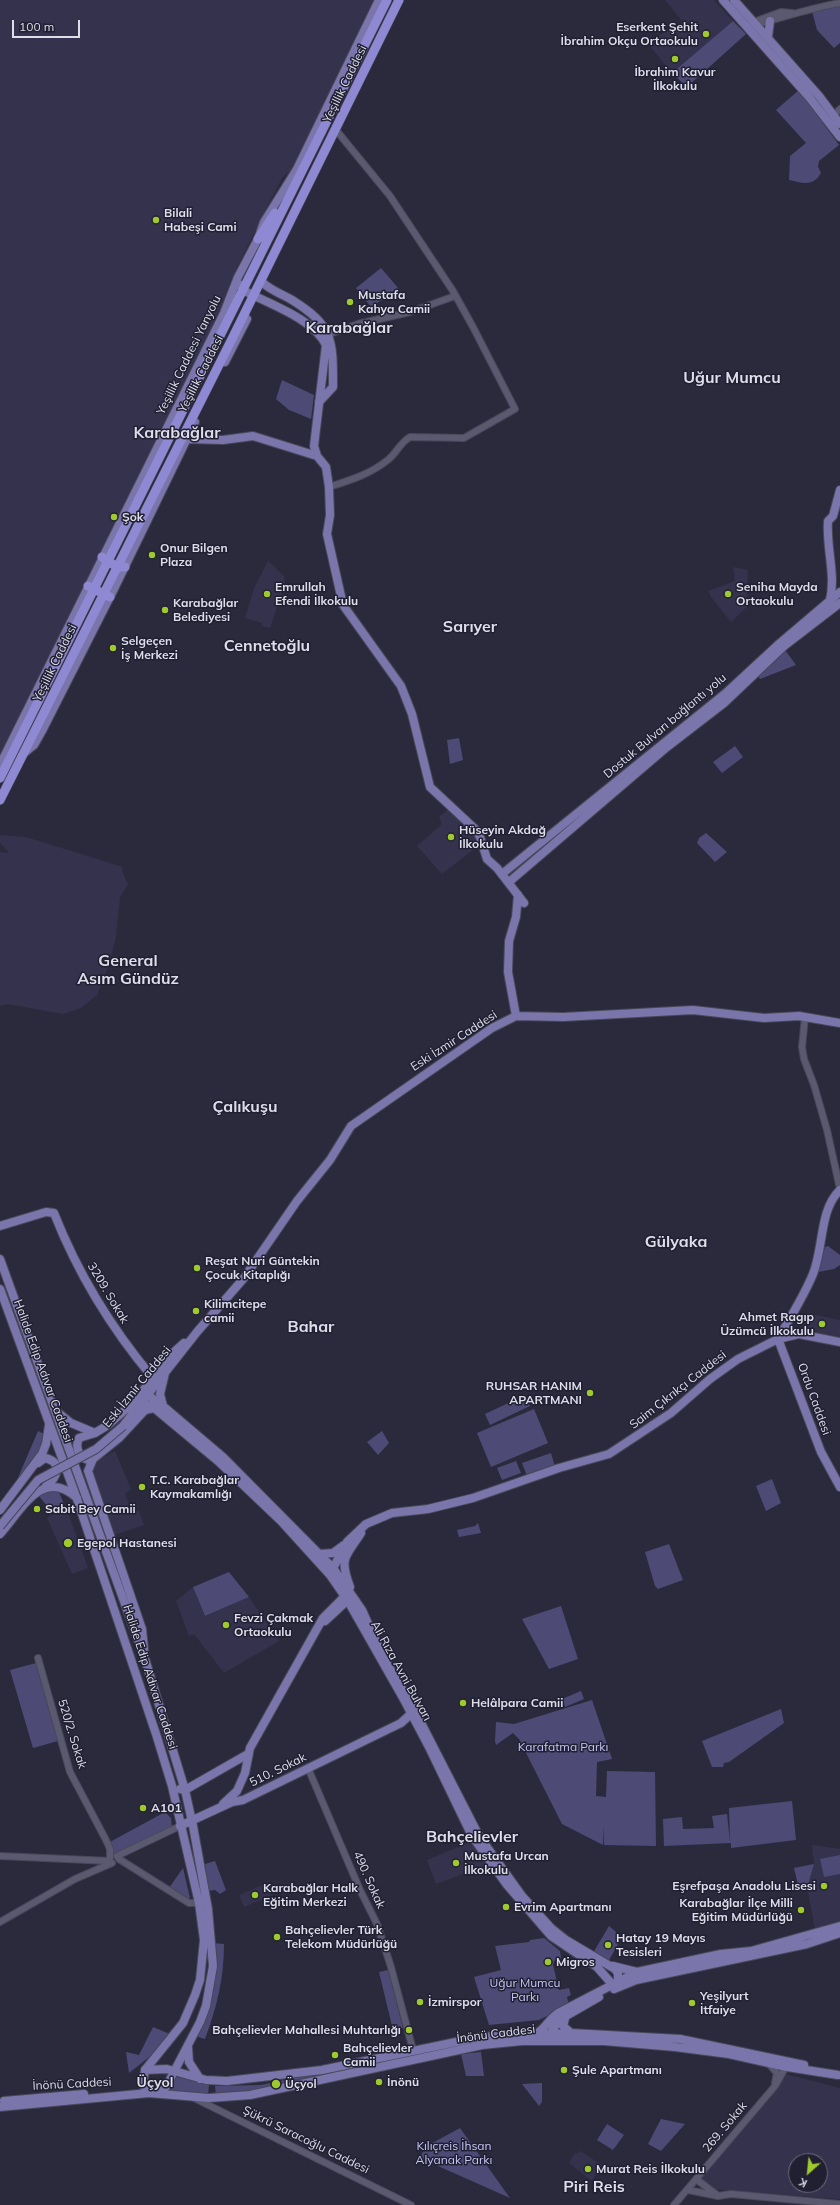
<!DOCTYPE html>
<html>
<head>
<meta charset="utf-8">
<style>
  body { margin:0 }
  #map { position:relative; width:840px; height:2205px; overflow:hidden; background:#2b2a3d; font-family:Mulish,sans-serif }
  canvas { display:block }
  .north { position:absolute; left:788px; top:2153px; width:40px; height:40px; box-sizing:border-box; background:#212033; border:1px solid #6d6c7d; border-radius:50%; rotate:207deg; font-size:11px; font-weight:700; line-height:16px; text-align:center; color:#dedeeb }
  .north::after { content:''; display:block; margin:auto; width:14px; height:18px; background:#9fca2d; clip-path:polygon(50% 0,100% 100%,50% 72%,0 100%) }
  .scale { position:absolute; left:12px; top:20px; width:68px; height:18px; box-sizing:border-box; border:2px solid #dedeeb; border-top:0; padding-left:5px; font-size:12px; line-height:14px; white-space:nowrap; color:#dedeeb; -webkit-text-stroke:3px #212033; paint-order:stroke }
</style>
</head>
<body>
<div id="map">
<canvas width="840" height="2205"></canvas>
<div class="north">K</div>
<div class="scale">100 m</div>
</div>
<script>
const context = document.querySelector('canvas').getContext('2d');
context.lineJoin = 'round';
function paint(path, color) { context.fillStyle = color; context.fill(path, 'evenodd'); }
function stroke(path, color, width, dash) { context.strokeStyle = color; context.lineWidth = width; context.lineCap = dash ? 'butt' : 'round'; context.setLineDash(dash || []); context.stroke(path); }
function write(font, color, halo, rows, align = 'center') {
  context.font = font + ' Mulish,sans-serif'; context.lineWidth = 3; context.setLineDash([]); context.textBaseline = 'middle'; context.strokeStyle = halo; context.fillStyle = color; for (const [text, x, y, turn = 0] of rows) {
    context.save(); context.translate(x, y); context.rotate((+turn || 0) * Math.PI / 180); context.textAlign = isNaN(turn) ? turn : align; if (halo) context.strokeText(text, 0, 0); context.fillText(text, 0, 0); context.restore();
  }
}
paint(new Path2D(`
  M0,0H376L295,167L282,178L237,267L231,292L0,757Z
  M665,0H714L733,21L672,73L645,40L650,36L653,39L683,22Z
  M268,561L284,576L285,584L270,628L262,626V623L245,618L254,588Z
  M733,567L748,570L747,607L731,622L711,597L708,591L735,581Z
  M449,808L469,827L478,846L442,874L417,846L442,824L439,817Z
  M0,835L26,837L123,867L122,871L128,884L120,897L116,937L109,964L97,995L81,1008L63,1014L7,1004L0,1006V852L9,853L0,843Z
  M806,1313L840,1320V1339L803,1329Z
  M115,1451L131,1489L125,1494L131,1509L139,1511L144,1525L114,1535L91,1467L95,1462Z
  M66,1507L88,1568L72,1574L47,1518Z
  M193,1587L205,1616L249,1597L279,1641L224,1673L194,1634L189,1636L176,1601Z
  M470,1842L487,1865L436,1884L427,1860Z
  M812,1845L840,1849V1922L815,1929L807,1888L814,1864Z
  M267,1883L272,1895L244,1907L239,1895Z
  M786,2074L840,2088V2199L706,2189L699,2180ZM796,2161H820V2185H796Z
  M580,2151L602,2165L592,2181L569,2163L575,2153L577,2154Z`), '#34324c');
paint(new Path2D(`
  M840,6V43L834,48L817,30L812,11Z
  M733,21L746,34L687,87L672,73Z
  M799,90L839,145L819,161L818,167L821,173C813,187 803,183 789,180L790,156L806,143L776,110Z
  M381,268L399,289L371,307L356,288Z
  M282,380L314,395L311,419L289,410L276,399Z
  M785,650L796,665L760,679L757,674Z
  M459,738L463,760L450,764L447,740Z
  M735,746L743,757L722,773L713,762Z
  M706,833L727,852L715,862L697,843L699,838Z
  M828,1246L840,1255V1265L834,1269L818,1272L825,1247Z
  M526,1397L530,1406L490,1425L485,1414L517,1399Z
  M534,1409L548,1443L491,1467L477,1433Z
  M38,1431L46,1435L37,1457L14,1487Z
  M382,1431L389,1443L378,1455L367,1442Z
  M551,1453L555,1467L527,1476L522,1463Z
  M516,1461L521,1473L502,1480L497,1468Z
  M772,1479L781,1503L766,1511L756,1486Z
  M49,1488L59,1492L64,1504L52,1512L38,1495Z
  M478,1523L481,1533L459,1537L457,1530L475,1526Z
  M669,1544L683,1580L658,1589L655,1586L645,1552Z
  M229,1572L249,1597L205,1616L193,1587Z
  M561,1606L578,1659L549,1669L522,1619Z
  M36,1663L58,1741L33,1748L10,1670Z
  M581,1691L584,1699L565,1707L562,1699Z
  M592,1700L612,1759L597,1762L596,1796L606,1797L607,1771L655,1772L656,1846L604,1845V1826L603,1845L562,1824L519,1739L513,1733L496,1745L495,1741L496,1722L514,1724Z
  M781,1709L784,1723L729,1762L724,1763L723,1767H712L702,1741Z
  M792,1801L796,1840L731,1848V1843L664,1846L663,1819L682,1817L683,1829L714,1828L712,1816L727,1814L730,1842L729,1808Z
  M165,1812L171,1818L172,1828L113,1854L108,1843Z
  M840,1855V1874L824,1877L820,1859Z
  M215,1861L226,1890L220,1894L215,1890L208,1891L205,1864Z
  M814,1864L808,1885L799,1889L794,1868Z
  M183,1868L190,1898L187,1899L169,1888Z
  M609,1926L622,1937L608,1962L593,1953Z
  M544,1938L560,1951L561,1958L554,1961L553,1965L559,1990L569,1988L571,1995L567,1997L569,2005L539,2020L489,2025L474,1977L501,1970L495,1946L529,1942L530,1940Z
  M213,1943L224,1944C224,1979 217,2006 205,2039L195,2036L207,2006Z
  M388,1970L403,2028L393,2030L379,1972Z
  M153,2027L170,2034L153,2054L129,2073L126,2052L139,2055Z
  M481,2052L484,2076H466L461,2054Z
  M326,2071L327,2075L247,2092L216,2095L215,2086L261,2085Z
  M175,2075L209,2085L208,2094L170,2090Z
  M542,2083V2102L539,2106L522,2084Z
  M661,2119L685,2124L661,2151L648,2144Z
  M607,2124L624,2135L613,2150L597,2140Z
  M460,2128L510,2198L420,2158L425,2147Z`), '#4d4a75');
const minor = new Path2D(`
  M751,23L781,12L792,13
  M753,25C782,18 810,8 840,3
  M833,116L840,109
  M324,336L358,324L410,312L455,296
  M329,487C351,480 371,474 389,459C397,452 401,442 410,437L464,438L515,409L473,327L453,291L390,196L336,130
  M805,1017L802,1047L804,1059L814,1085L827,1130L840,1189
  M38,1658L70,1772L106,1840L110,1849V1857
  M308,1768L360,1890L377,1924L391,1967L413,2050
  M0,1856L110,1861
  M117,1856L180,1826
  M119,1859L189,1903H199
  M0,1922L75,1879L112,1863
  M769,2064L777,2073L775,2083
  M194,2098L411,2205
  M696,2179L717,2195
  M688,2190L718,2196L731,2194L840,2204
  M674,2205L775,2086L788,2063`);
const major = new Path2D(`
  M723,0L809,97L840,137
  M734,0L819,96L840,124
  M768,37L770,21
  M263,283C272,291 282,294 292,300C334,326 333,341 333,387L319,402
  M240,285L243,290C268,304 313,318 326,345L314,446L317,456L326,467L329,487L330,515L327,534L343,605L401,686L412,714L430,787L475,829L480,837L487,859L497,868L524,903
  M225,362L247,319
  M187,439L223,440L253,436L317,456
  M830,600C836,574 826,548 828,521L833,516L840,490
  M23,754L34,745L43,729L114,589L195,422
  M0,765L224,313L238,277L258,239L264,222L297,169L379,0
  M502,874L727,692L780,643L840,592
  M509,882L667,747L724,703L784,646L840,603
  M516,1016L508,972L509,941L516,917L518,895
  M0,1226L46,1212L54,1213C78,1274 111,1328 153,1378
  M0,1259L142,1651
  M0,1289L77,1499L157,1737L172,1786L199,1903L204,1940L200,1980L195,1995L183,2023L145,2070L143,2085L149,2093
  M778,1339C790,1318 804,1296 813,1274C824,1247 819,1210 840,1190
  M778,1339L821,1452L840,1487
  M137,1398L174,1352L184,1343
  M137,1408L145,1404L154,1408L219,1462L281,1521L330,1575L348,1601L402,1696L430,1749L472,1836L507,1885L551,1936L597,1967L612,1984L618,1987V1973L615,1969L566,1940L551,1928L522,1896L479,1836L415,1711L383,1657L362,1610L333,1568L223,1457L163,1406L160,1394L165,1373
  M154,1408L145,1410L119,1438L93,1459L88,1471L142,1629L145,1659L185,1790L193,1826L208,1909L213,1966L206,2006L200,2022L166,2087L159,2093
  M56,1411L71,1423L95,1433
  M123,1426L197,1332L244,1278L297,1201L330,1160L351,1126L492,1028L516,1016L563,1017L693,1010L764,1018L799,1016L840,1023
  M88,1460C78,1457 75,1446 79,1438L95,1433L108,1425L141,1396L148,1395L162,1406
  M38,1463L45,1458C64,1462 57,1478 46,1486
  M0,1510L42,1454L46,1444L49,1425
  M0,1534C21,1511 42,1466 77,1498
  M320,1554L333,1553L344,1545
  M331,1572L347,1542L366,1524L392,1513L428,1509L473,1498L559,1468L609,1454L671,1413L710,1379L738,1359L778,1339L799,1334L840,1342
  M350,1587C339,1557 345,1558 361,1533
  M325,1621L351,1597
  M180,1789L185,1790L248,1754
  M223,1804L237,1791L245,1773L250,1748L323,1618L345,1596H350
  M180,1826L232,1802L243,1800L401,1723L414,1711
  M613,1966L637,1972
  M614,1989L636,1980L807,1944L840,1933
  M566,2015L563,2026L571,2033
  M536,2034C545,2029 549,2019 558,2013L637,1972L721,1954L751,1951L840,1926
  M548,2037L559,2020L599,1997
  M188,2047L189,2062L200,2079
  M145,2070L167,2069L206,2080L227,2081L322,2070L480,2037L571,2033L680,2039L804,2065
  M4,2101L84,2094
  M0,2107L149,2093L209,2098L250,2095L482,2045L522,2041H604L675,2047L729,2054L787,2067L838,2075`);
const highway = new Path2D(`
  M258,239L275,213
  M102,557L117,567H125
  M88,586L110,597
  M0,778L387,0
  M0,800L232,339L399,0`);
stroke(minor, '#494758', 8);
stroke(major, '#494758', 10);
stroke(highway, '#494758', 10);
stroke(minor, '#5a5970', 6);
stroke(major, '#7a75ab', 8);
stroke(highway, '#8f88d2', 9);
const majorBridge = new Path2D(`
  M0,1526L38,1480L96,1449L123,1426`);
stroke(majorBridge, '#494758', 10, []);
stroke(majorBridge, '#7a75ab', 8);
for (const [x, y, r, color] of [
  [706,34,4,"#9fca2d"],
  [675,59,4,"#9fca2d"],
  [156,220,4,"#9fca2d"],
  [350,302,4,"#9fca2d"],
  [114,517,4,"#9fca2d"],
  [152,555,4,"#9fca2d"],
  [267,594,4,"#9fca2d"],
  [728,594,4,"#9fca2d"],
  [165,610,4,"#9fca2d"],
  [113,648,4,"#9fca2d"],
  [451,837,4,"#9fca2d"],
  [197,1268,4,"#9fca2d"],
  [196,1311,4,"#9fca2d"],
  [822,1324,4,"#9fca2d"],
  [590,1393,4,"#9fca2d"],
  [142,1487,4,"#9fca2d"],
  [37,1509,4,"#9fca2d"],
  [68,1543,5,"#9fca2d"],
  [226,1625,4,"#9fca2d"],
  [463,1703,4,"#9fca2d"],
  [143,1808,4,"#9fca2d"],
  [456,1863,4,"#9fca2d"],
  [824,1886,4,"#9fca2d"],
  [255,1895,4,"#9fca2d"],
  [506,1907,4,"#9fca2d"],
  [801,1910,4,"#9fca2d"],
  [277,1937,4,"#9fca2d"],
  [608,1945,4,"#9fca2d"],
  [548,1962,4,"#9fca2d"],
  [420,2002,4,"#9fca2d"],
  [692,2003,4,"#9fca2d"],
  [409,2030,4,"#9fca2d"],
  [335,2055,4,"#9fca2d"],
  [564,2070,4,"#9fca2d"],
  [379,2082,4,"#9fca2d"],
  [276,2084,5,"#9fca2d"],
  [588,2169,4,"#9fca2d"]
]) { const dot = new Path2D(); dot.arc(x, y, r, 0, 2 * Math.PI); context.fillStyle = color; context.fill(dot); stroke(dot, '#212033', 1.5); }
write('bold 12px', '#dedeeb', '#212033', [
  ["Eserkent Şehit",698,27,"right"],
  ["İbrahim Okçu Ortaokulu",698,41,"right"],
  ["İbrahim Kavur",675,72,"center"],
  ["İlkokulu",675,86,"center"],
  ["Bilali",164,213],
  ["Habeşi Cami",164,227],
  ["Mustafa",358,295],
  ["Kahya Camii",358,309],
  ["Şok",122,517],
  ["Onur Bilgen",160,548],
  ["Plaza",160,562],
  ["Emrullah",275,587],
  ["Efendi İlkokulu",275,601],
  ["Seniha Mayda",736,587],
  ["Ortaokulu",736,601],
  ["Karabağlar",173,603],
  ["Belediyesi",173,617],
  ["Selgeçen",121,641],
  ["İş Merkezi",121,655],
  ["Hüseyin Akdağ",459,830],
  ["İlkokulu",459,844],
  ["Reşat Nuri Güntekin",205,1261],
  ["Çocuk Kitaplığı",205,1275],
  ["Kilimcitepe",204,1304],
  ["camii",204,1318],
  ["Ahmet Ragıp",814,1317,"right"],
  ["Üzümcü İlkokulu",814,1331,"right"],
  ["RUHSAR HANIM",582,1386,"right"],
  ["APARTMANI",582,1400,"right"],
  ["T.C. Karabağlar",150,1480],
  ["Kaymakamlığı",150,1494],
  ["Sabit Bey Camii",45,1509],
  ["Egepol Hastanesi",77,1543],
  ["Fevzi Çakmak",234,1618],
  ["Ortaokulu",234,1632],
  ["Helâlpara Camii",471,1703],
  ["A101",151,1808],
  ["Mustafa Urcan",464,1856],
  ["İlkokulu",464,1870],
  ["Eşrefpaşa Anadolu Lisesi",816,1886,"right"],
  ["Karabağlar Halk",263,1888],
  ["Eğitim Merkezi",263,1902],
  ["Karabağlar İlçe Milli",793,1903,"right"],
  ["Eğitim Müdürlüğü",793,1917,"right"],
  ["Evrim Apartmanı",514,1907],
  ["Bahçelievler Türk",285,1930],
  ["Telekom Müdürlüğü",285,1944],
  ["Hatay 19 Mayıs",616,1938],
  ["Tesisleri",616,1952],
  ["Migros",556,1962],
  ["Yeşilyurt",700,1996],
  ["İtfaiye",700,2010],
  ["İzmirspor",428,2002],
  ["Bahçelievler Mahallesi Muhtarlığı",401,2030,"right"],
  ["Bahçelievler",343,2048],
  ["Camii",343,2062],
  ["Şule Apartmanı",572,2070],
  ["İnönü",387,2082],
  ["Üçyol",285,2084],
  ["Murat Reis İlkokulu",596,2169]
], 'left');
write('12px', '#dedeeb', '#212033', [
  ["Yeşillik Caddesi",345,84,-64],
  ["Yeşillik Caddesi Yanyolu",189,355,-64],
  ["Yeşillik Caddesi",201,374,-63],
  ["Yeşillik Caddesi",55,663,-64],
  ["Dostuk Bulvarı bağlantı yolu",665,726,-40],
  ["Eski İzmir Caddesi",454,1041,-33],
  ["3209. Sokak",108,1293,59],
  ["Halide Edip Adıvar Caddesi",43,1371,70],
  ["Eski İzmir Caddesi",137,1387,-51],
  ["Saim Çıkrıkçı Caddesi",678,1390,-38],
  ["Ordu Caddesi",814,1399,70],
  ["Ali Rıza Avni Bulvarı",401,1671,61],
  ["Halide Edip Adıvar Caddesi",150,1677,72],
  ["520/2. Sokak",72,1734,73],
  ["510. Sokak",278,1770,-26],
  ["490. Sokak",369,1880,66],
  ["İnönü Caddesi",496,2034,-7],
  ["İnönü Caddesi",72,2084,-3],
  ["269. Sokak",725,2127,-50],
  ["Şükrü Saracoğlu Caddesi",306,2140,26]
]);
write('12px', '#c8c6f4', '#212033', [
  ["Karafatma Parkı",563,1747],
  ["Uğur Mumcu",525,1983],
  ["Parkı",525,1997],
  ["Kılıçreis İhsan",454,2146],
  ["Alyanak Parkı",454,2160]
]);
write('bold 14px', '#dedeeb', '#212033', [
  ["Üçyol",155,2083]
]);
write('bold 16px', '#dedeeb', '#212033', [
  ["Karabağlar",349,328],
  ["Uğur Mumcu",732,378],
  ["Karabağlar",177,433],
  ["Sarıyer",470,627],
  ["Cennetoğlu",267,646],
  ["General",128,961],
  ["Asım Gündüz",128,979],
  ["Çalıkuşu",245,1107],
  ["Gülyaka",676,1242],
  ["Bahar",311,1327],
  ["Bahçelievler",472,1837],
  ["Piri Reis",594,2187]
]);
</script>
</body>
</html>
